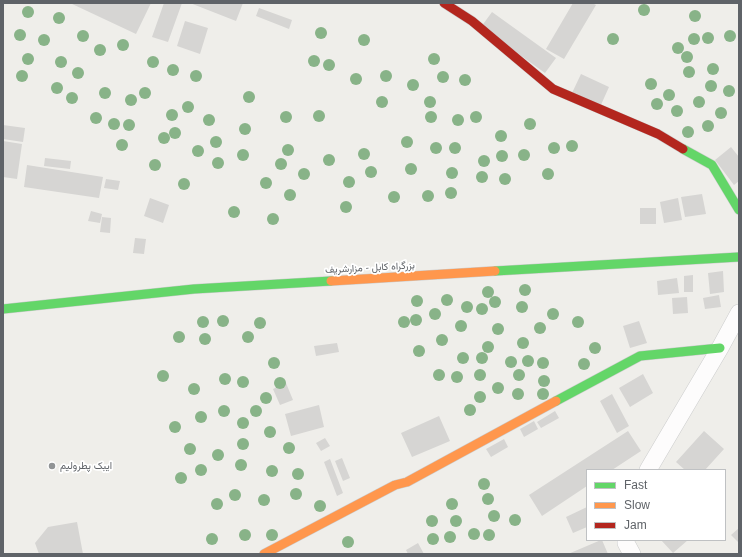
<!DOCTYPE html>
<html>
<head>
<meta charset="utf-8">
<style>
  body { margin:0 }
  #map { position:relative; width:742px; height:557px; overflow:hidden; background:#efeeea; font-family:Helvetica,sans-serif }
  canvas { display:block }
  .frame { position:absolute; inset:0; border:4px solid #5f6368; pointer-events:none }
  .legend { position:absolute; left:586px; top:469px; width:140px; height:72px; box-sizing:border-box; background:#fff; border:1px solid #bfc1c3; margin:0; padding:5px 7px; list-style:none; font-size:12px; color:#5f6368 }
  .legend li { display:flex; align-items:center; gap:8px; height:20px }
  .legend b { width:20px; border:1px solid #bfc1c3 }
</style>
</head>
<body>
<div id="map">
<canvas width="742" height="557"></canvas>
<div class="frame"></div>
<ul class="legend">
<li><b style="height:5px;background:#63d668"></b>Fast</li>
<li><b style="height:5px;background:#ff974d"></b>Slow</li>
<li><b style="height:5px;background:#b3261e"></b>Jam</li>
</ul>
</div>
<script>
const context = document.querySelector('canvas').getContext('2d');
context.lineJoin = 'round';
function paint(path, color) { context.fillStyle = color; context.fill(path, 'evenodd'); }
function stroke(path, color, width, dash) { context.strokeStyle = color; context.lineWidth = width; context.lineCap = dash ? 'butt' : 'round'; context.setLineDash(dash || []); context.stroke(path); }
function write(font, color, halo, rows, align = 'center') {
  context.font = font + ' Helvetica,Vazirmatn,sans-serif'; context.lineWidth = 3.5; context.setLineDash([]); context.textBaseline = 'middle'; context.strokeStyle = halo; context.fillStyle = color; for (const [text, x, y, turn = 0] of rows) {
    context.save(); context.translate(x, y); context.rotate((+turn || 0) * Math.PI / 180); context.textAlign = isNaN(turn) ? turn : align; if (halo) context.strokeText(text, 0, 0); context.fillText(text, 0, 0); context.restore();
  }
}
paint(new Path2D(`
  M70,3H151L136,34Z
  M164,3H182L168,42L152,37Z
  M190,3H243L236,21Z
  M573,3H592L596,5L564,59L546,49Z
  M259,8L292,20L289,29L256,16Z
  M492,12L556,58L545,73L481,27Z
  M185,21L208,28L200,54L177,46Z
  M581,74L609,87L600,107L572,93Z
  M3,125L25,128L23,142L3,139Z
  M3,141L22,144L17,179L3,177Z
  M731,147L739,157V181L734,185L715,160Z
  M45,158L71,161L70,169L44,166Z
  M27,165L103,177L99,198L24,187Z
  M106,179L120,181L118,190L104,188Z
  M702,194L706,214L685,217L681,197Z
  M150,198L169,205L163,223L144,216Z
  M678,198L682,220L664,223L660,202Z
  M640,208H656V224H640Z
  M91,211L102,214L100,223L88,221Z
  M102,217L111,218L110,233L100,232Z
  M135,238L146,239L144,254L133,253Z
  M723,271L724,292L710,294L708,273Z
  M693,275V292H684V276Z
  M677,278L679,293L658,295L657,281Z
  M719,295L721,307L705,309L703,298Z
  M687,297L688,313L673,314L672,298Z
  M639,321L647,343L630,348L623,326Z
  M337,343L339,352L316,356L314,346Z
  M643,374L653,393L630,407L619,388Z
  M286,383L293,400L280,405L273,389Z
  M612,394L629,426L617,433L600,401Z
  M319,405L324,427L291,436L285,414Z
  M555,411L559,418L541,428L537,422Z
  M439,416L450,441L412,457L401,433Z
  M534,421L538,429L524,437L520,429Z
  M628,431L641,451L612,470H587V486L542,516L529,495Z
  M704,431L724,449L705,470H685L676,462Z
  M325,438L330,446L321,451L316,443Z
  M504,439L508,447L491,457L486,449Z
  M342,458L350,478L343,481L335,461Z
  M330,459L343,493L337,496L324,462Z
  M587,507V527L573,533L566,517Z
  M77,522L83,554H39L35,543L48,527Z
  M739,528V543L731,535Z
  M601,540H602L608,554H568Z
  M661,540H688L673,553Z
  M418,543L424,554H408L406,550Z`), '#d6d5d3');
const street = new Path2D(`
  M648,470L720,348L739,313
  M626,540V543L632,554`);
const fast = new Path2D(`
  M683,149L712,165L739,210
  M495,271L739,257
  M3,309L194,289L331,281
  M556,401L640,356L720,348`);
const slow = new Path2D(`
  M331,281L495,271
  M264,554L395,485L407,482L556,401`);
const jam = new Path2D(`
  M444,3L472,21L553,89L658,134L683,149`);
stroke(street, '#cbcccc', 18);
stroke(fast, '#cacacb', 10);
stroke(slow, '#cacacb', 10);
stroke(jam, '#cacacb', 10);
stroke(street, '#fdfcfc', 17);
stroke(fast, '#63d668', 9);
stroke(slow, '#ff974d', 9);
stroke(jam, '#b3261e', 9);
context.fillStyle = '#88b388';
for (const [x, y] of [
  [644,10],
  [28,12],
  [695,16],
  [59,18],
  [321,33],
  [20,35],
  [83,36],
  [730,36],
  [708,38],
  [613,39],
  [694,39],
  [44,40],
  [364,40],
  [123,45],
  [678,48],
  [100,50],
  [687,57],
  [28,59],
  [434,59],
  [314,61],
  [61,62],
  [153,62],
  [329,65],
  [713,69],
  [173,70],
  [689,72],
  [78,73],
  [22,76],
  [196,76],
  [386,76],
  [443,77],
  [356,79],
  [465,80],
  [651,84],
  [413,85],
  [711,86],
  [57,88],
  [729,91],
  [105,93],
  [145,93],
  [669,95],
  [249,97],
  [72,98],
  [131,100],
  [382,102],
  [430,102],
  [699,102],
  [657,104],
  [188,107],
  [677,111],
  [721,113],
  [172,115],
  [319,116],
  [286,117],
  [431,117],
  [476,117],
  [96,118],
  [209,120],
  [458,120],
  [114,124],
  [530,124],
  [129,125],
  [708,126],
  [245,129],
  [688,132],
  [175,133],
  [501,136],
  [164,138],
  [216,142],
  [407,142],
  [122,145],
  [572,146],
  [436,148],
  [455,148],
  [554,148],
  [288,150],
  [198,151],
  [364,154],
  [243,155],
  [524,155],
  [502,156],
  [329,160],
  [484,161],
  [218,163],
  [281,164],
  [155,165],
  [411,169],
  [371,172],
  [452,173],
  [304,174],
  [548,174],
  [482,177],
  [505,179],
  [349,182],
  [266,183],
  [184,184],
  [451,193],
  [290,195],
  [428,196],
  [394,197],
  [346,207],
  [234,212],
  [273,219],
  [525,290],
  [488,292],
  [447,300],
  [417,301],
  [495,302],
  [467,307],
  [522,307],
  [482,309],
  [435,314],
  [553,314],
  [416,320],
  [223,321],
  [203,322],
  [404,322],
  [578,322],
  [260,323],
  [461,326],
  [540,328],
  [498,329],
  [179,337],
  [248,337],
  [205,339],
  [442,340],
  [523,343],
  [488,347],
  [595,348],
  [419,351],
  [463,358],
  [482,358],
  [528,361],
  [511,362],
  [274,363],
  [543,363],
  [584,364],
  [439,375],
  [480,375],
  [519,375],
  [163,376],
  [457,377],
  [225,379],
  [544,381],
  [243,382],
  [280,383],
  [498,388],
  [194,389],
  [518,394],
  [543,394],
  [480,397],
  [266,398],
  [470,410],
  [224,411],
  [256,411],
  [201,417],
  [243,423],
  [175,427],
  [270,432],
  [243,444],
  [289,448],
  [190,449],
  [218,455],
  [241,465],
  [201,470],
  [272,471],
  [298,474],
  [181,478],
  [484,484],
  [296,494],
  [235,495],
  [488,499],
  [264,500],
  [217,504],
  [452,504],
  [320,506],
  [494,516],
  [515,520],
  [432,521],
  [456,521],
  [474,534],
  [245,535],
  [272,535],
  [489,535],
  [450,537],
  [212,539],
  [433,539],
  [348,542]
]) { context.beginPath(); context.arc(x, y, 6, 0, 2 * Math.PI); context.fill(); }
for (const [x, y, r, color] of [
  [52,466,4,"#919496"]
]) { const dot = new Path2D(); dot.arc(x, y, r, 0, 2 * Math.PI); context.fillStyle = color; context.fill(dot); stroke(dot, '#fff', 1.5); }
write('10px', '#5f6368', '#fff', [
  ["بزرگراه کابل - مزارشریف",370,268,-3]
]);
write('10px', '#5f6368', '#fff', [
  ["ایبک پطرولیم",60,466]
], 'left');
</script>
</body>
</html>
